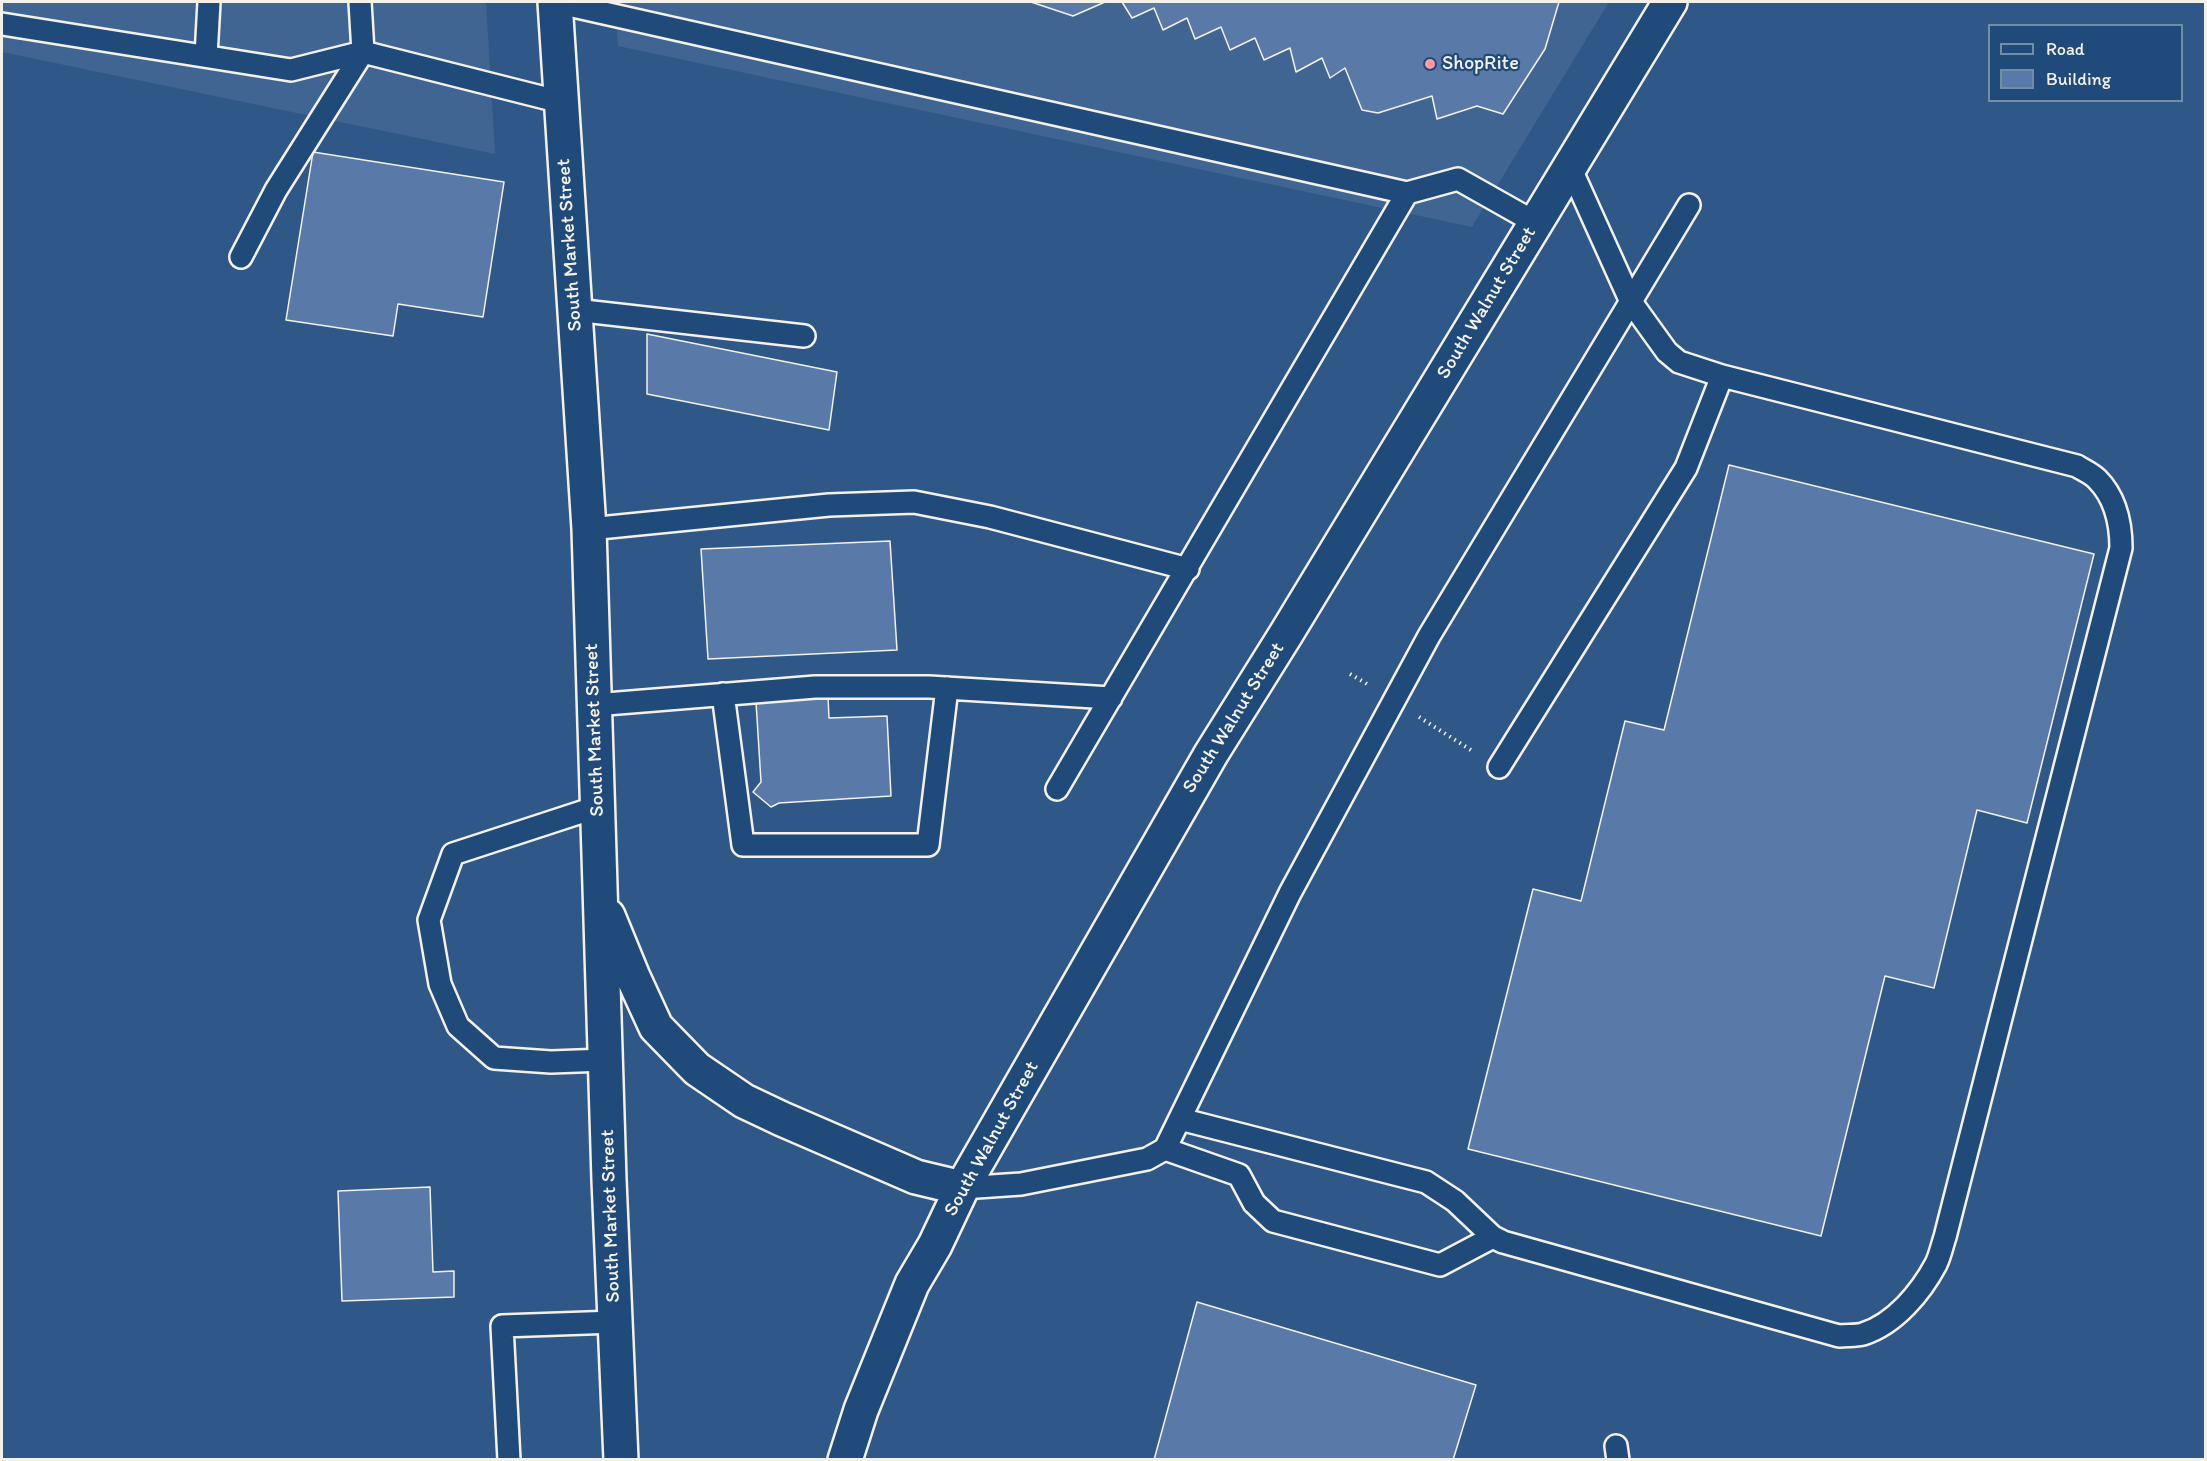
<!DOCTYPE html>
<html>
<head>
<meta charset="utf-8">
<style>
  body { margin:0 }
  #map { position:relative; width:2207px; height:1461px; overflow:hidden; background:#2f5787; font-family:Itim,sans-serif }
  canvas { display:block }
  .frame { position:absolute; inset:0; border:3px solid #f4f1e8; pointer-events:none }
  .legend { position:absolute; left:1988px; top:24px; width:195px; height:78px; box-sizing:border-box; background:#1f4a7a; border:2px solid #748da6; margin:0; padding:8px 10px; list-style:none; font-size:18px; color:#f4f1e8 }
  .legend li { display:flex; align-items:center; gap:12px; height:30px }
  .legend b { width:30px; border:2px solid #748da6 }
</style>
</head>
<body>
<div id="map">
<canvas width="2207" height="1461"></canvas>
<div class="frame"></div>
<ul class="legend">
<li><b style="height:8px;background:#1f4a7a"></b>Road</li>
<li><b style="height:16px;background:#597aa8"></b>Building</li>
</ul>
</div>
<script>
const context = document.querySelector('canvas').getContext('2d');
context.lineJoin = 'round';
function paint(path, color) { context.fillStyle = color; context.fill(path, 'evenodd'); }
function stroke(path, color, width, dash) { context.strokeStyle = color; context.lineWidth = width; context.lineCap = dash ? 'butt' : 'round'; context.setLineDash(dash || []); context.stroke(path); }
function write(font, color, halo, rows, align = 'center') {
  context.font = font + ' Itim,sans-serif'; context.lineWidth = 4.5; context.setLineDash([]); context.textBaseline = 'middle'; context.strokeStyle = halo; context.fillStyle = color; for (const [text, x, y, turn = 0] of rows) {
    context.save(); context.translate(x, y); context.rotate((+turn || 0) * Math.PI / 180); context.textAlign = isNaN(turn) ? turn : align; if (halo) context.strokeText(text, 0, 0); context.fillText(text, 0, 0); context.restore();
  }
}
paint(new Path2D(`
  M2,2H486L495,154L2,52Z
  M615,2H1609L1472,227L618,46Z`), '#406593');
const building = new Path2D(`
  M1031,2H1105L1073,16Z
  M1122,2H1559L1545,49L1503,114L1477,106L1437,119L1432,96L1378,113L1362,110L1345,68L1330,78L1322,58L1296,72L1290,48L1264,60L1255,38L1230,50L1221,27L1195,39L1187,18L1163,30L1154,8L1132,18Z
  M313,152L504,182L483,317L398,304L393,336L286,320Z
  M647,334L837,372L829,430L647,394Z
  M1729,465L2094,554L2027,823L1977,810L1934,988L1885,976L1821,1236L1468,1149L1533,889L1581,901L1625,721L1664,730Z
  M890,541L897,650L708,659L701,549Z
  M828,697L829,718L887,716L891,796L779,803L771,807L753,792L761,782L756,702Z
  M430,1187L433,1272L454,1271V1297L342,1301L338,1191Z
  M1197,1302L1476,1385L1453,1460H1154Z`);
paint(building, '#597aa8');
stroke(building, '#f4f1e8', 1.5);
const lane = new Path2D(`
  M360,2L363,52L561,102
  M555,2L1407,193L1458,179L1536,223
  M2,24L291,70L363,52
  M206,56L209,2
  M241,257L276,190L363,52
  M575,310L804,336
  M589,529L829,505L914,502L990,517L1188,569
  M723,694L743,845H928L947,688
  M594,705L815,687H929L1111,698
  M1499,767L1686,468L1722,376
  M1057,789L1407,193
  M597,807L453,854L429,920L440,984L458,1026L494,1058L551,1062L605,1060
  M1180,1119L1426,1182L1455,1201L1493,1237L1503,1242L1839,1336C1847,1335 1856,1336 1863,1334C1895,1324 1921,1292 1936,1264C1940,1256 1942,1246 1945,1237L2121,548C2121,523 2115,497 2097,479C2091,473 2083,470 2077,466L1722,376L1679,362L1667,352L1631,302L1570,167
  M1165,1149L1239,1175L1254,1203L1273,1221L1440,1265L1493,1237
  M962,1188L1021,1184L1147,1159L1165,1149L1290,893L1429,636L1689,205
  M1616,1446L1618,1460
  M509,1460L502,1326L615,1322`);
const primary = new Path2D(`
  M555,2L589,529L609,1180L621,1460
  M608,916L633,977L656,1027L697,1069L744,1101L782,1119L916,1177L962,1188
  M845,1460L861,1410L912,1284L935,1245L962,1188L1211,754L1286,634L1670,2`);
stroke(lane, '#f4f1e8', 26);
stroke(primary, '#f4f1e8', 38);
stroke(new Path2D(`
  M1350,674L1367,684
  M1419,717L1474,752`), '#f4f1e8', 4, [1.5, 4.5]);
stroke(lane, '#1f4a7a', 21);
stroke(primary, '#1f4a7a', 33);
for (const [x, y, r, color] of [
  [1430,64,6,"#ff9aa2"]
]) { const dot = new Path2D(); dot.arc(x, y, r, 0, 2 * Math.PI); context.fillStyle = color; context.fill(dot); stroke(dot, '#1f4a7a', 2); }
write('20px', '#f4f1e8', '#1f4a7a', [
  ["ShopRite",1442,64]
], 'left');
write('20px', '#f4f1e8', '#1f4a7a', [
  ["South Market Street",570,245,-94],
  ["South Walnut Street",1487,303,-59],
  ["South Walnut Street",1234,718,-58],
  ["South Market Street",595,730,-92],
  ["South Walnut Street",992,1139,-61],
  ["South Market Street",611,1216,-92]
]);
</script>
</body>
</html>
